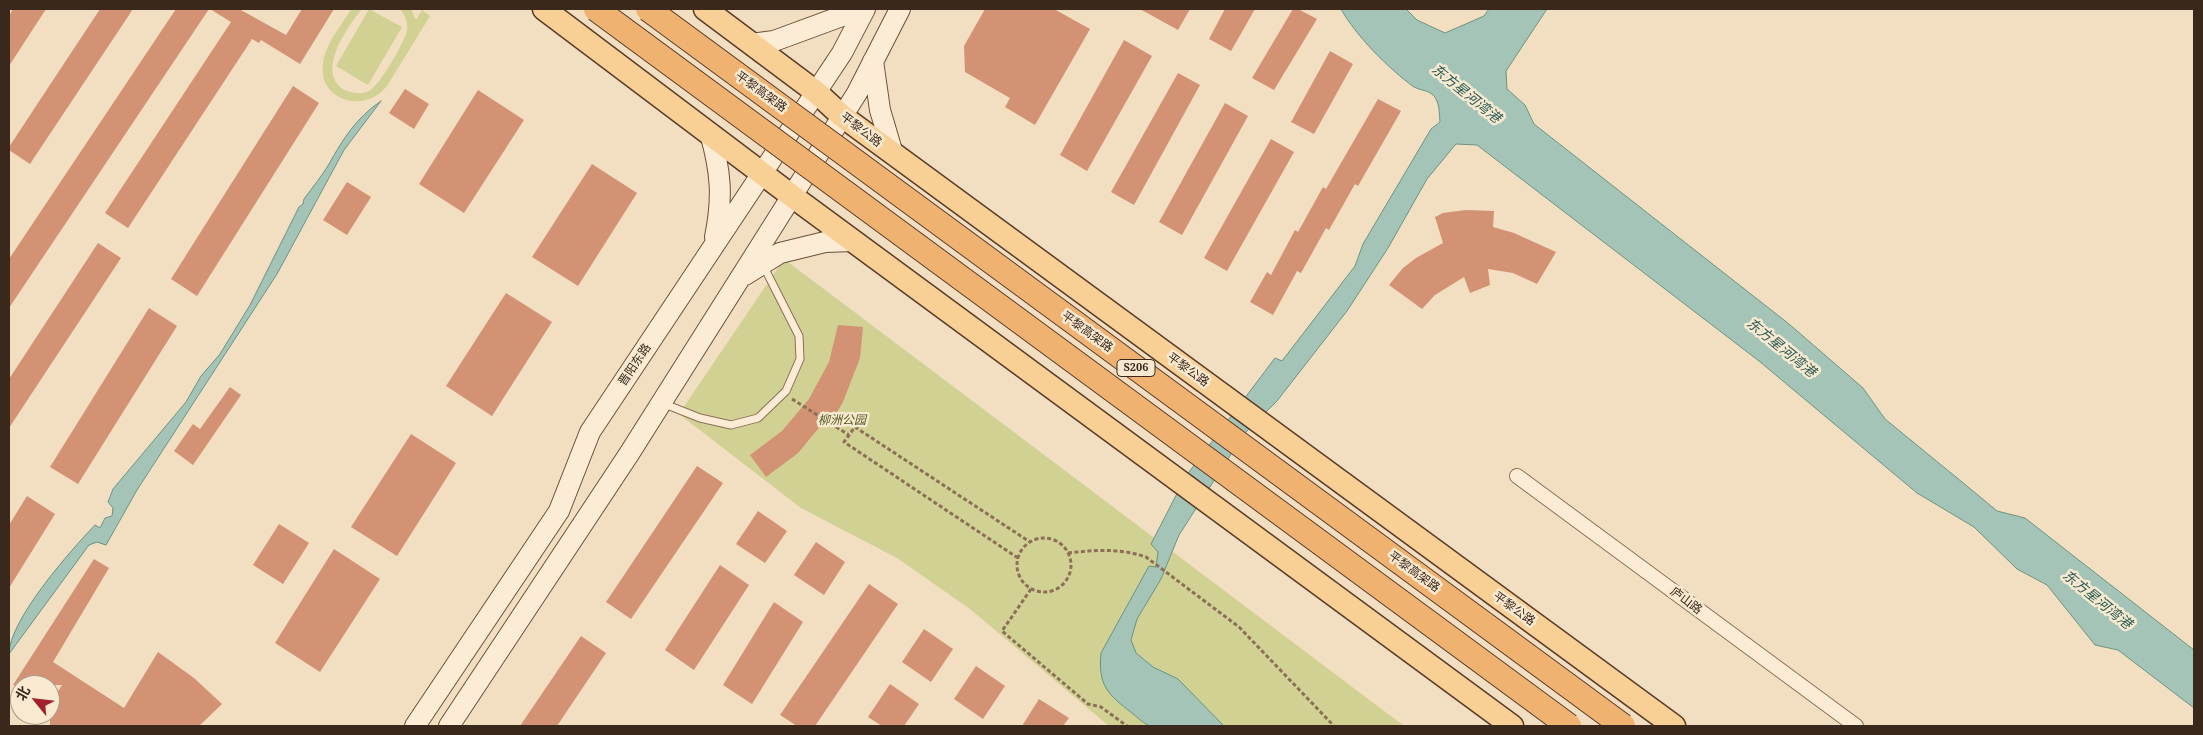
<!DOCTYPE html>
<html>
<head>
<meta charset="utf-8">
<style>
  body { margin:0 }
  #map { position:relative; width:2203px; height:735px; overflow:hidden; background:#f2dec1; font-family:"Noto Serif","Noto Sans SC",serif }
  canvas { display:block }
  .frame { position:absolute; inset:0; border:10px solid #3b281c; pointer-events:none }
  .north { position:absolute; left:10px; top:675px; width:50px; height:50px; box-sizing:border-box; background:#f8e9d1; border:1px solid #ac9c89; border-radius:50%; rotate:299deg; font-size:14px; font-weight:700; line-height:20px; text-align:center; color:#3b281c }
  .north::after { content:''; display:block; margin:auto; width:18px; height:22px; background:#a1212f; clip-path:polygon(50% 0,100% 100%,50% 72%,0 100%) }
</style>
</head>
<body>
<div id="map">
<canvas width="2203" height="735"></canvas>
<div class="frame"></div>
<div class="north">北</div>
</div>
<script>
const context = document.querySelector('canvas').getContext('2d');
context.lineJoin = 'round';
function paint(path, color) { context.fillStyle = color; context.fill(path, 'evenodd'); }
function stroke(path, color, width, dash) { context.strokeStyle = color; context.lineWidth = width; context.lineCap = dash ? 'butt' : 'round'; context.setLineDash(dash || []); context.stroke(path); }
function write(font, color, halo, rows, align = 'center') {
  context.font = font + ' "Noto Serif","Noto Sans SC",serif'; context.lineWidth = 5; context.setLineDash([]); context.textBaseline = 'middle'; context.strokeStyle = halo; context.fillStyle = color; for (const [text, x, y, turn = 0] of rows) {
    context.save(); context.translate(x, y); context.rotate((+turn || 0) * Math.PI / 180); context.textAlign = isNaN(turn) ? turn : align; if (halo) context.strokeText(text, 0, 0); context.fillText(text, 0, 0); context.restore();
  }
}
paint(new Path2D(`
  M351,9H362C348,26 316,71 343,89C350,93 360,95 369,91C380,85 405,42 407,30C408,22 405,15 400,9H411L416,20L422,10L430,16L387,86C365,114 318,101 323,64C325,44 342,25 351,9Z
  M369,9L402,27L368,85L336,66Z
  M784,259L1404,726H1109L970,609L897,558L801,508L679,414Z`), '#d0d193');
const water = new Path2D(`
  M1341,9H1406L1417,20L1445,33L1484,16L1489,9H1547L1506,71L1507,89L1525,105L1534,124L1789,324L1863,388L1885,419L1973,491L1997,511L2025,518L2194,650V708L2118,650L2095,645L2047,585L2017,569L1974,527L1917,493L1759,361L1477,145L1456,144L1427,179L1388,248L1347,311L1277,401L1244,434L1179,535L1161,579L1137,619L1131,640L1136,653L1153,667L1178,679L1224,726C1207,726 1165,730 1151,726C1145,725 1137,717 1132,713C1107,694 1098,685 1101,653L1149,566L1156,567L1158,552L1151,544L1186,476L1275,358L1282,361L1355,266L1363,244L1431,129L1440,122C1439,112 1440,101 1432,94C1427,90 1419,90 1414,87C1389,69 1356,36 1341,9Z
  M381,101L344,150L277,274L137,490L106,545L97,542L89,545L9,654C9,620 71,550 95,525L100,528L105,518L112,516L113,508L108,502L113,489L186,402L201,376L220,354L250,305L299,207L303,204L304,199C312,188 322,176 329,164C343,139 356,118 381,101Z`);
paint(water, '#a4c4b7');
stroke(water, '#6a9384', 1);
paint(new Path2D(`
  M13,9H46L9,66V16Z
  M100,9H133L30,164L9,150V147Z
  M176,9H209L9,308V259Z
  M210,9H239L286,35L302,9H334L300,64L261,40L259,43L252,39L128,228L105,213L231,22Z
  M985,9H1054L1090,29L1035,125L1005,107L1010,98L965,72L964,46Z
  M1140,9H1190L1178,30Z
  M1225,9H1255L1231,51L1209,39Z
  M1293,9H1298L1317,19L1274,90L1252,78Z
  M1124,40L1152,56L1087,171L1060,155Z
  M1330,51L1353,64L1314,134L1291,122Z
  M1178,73L1200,85L1134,205L1111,192Z
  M293,86L319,103L197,296L171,279Z
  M405,89L429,104L414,129L389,113Z
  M478,90L524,120L464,213L419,184Z
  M1378,99L1401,111L1358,186L1355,184L1329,230L1326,228L1301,273L1297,271L1273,315L1250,302L1267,272L1271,275L1295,230L1298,232L1323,187L1326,189Z
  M1225,103L1248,116L1182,235L1159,222Z
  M1271,139L1294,152L1227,271L1204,258Z
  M592,164L637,193L578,286L532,257Z
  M347,182L371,197L347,235L323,220Z
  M1466,210L1494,211L1493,227L1514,233L1556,252L1537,284L1513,273L1488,269L1490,285L1470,293L1464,277L1435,295L1422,309L1389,285L1403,268L1416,258L1443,243L1435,217L1443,213Z
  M98,243L121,258L9,428V379Z
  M506,293L552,322L492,416L446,386Z
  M149,308L177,326L78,484L50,467Z
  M838,325L863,327L860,358L843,402L836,414L832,412L798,453L766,477L750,455L782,431L809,399L829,362Z
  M230,387L241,395L193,465L174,451L193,424L200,429Z
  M411,434L456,463L397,556L351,527Z
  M697,466L723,483L631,619L606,602Z
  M27,496L55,514L9,588V525Z
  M758,511L787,531L765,563L736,544Z
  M279,524L309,543L283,584L253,565Z
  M816,542L845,562L824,595L794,575Z
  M334,549L380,579L320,672L275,643Z
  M94,559L109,568L53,662L124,708L158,652L194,678L222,704L199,726H50V704L62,685H13Z
  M720,565L749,585L694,670L665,650Z
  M869,584L898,604L815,726H797L780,715Z
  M774,602L803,622L752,704L723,685Z
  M924,629L953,649L931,682L902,662Z
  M581,636L606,653L557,726H520Z
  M976,666L1005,686L983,719L954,699Z
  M890,684L919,704L904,726H882L868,717Z
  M1039,699L1069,718L1063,726H1022Z`), '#d39273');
const service = new Path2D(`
  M662,403L700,418L731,425L758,418L786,391L800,359L799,336L763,265`);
const minor = new Path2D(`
  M1517,476L1856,726`);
const secondary = new Path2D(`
  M751,44L774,41L861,9
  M873,61L880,110L893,154
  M710,133C721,172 723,197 715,237
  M745,275L780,253L825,242L853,241
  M415,726L559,511L590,432L842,53L865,9
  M449,726L629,454L857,93L900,9`);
const primary = new Path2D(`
  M544,9L792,196L1512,726
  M705,9L816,92L842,116L1674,726`);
stroke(service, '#8d6e57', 9);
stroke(minor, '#8d6e57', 16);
stroke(secondary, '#6e4f3a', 22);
stroke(primary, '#5a3c2b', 25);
stroke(new Path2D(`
  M792,399L849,435
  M1017 565a27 27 0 1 1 54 0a27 27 0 1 1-54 0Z
  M1068,553C1094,550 1120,548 1146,557L1239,627L1334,726
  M1018,558L844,442L855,427L1030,542
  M1031,589L1002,631L1088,704L1101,707L1127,726`), '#8d6e57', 3, [4, 2.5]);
stroke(service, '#fcecd5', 7);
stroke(minor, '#fcecd5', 14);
stroke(secondary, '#fcecd5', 20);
stroke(primary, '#f8d095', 22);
const trunkBridge = new Path2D(`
  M596,9L1569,726
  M648,9L1623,726`);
stroke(trunkBridge, '#5a3c2b', 26, []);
stroke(trunkBridge, '#f0b270', 24);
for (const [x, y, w] of [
  [1136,368,38]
]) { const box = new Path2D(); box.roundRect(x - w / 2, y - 8.5, w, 17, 4); context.fillStyle = '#f8e9d1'; context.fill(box); stroke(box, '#3b281c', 1); }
write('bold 11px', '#3b281c', null, [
  ["S206",1136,368]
]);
write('12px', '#3b281c', '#f8e9d1', [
  ["平黎高架路",761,92,36],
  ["平黎公路",861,130,37],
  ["平黎高架路",1087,332,36],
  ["晋阳东路",635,365,-56],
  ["平黎公路",1188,370,36],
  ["平黎高架路",1414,572,36],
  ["庐山路",1686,601,37],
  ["平黎公路",1514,609,36]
]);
write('italic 12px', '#515921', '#f8e9d1', [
  ["柳洲公园",842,421]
]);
write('italic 14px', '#2a5c54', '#f8e9d1', [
  ["东方星河湾港",1466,94,39],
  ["东方星河湾港",1781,348,39],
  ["东方星河湾港",2097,600,39]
]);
</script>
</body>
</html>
